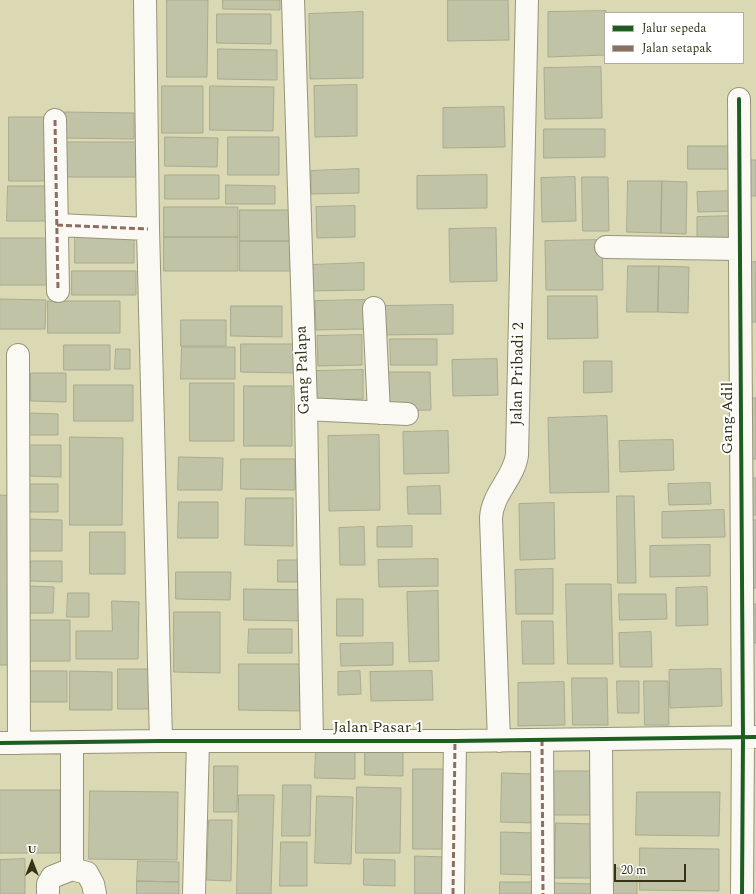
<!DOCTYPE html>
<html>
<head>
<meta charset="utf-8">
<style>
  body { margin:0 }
  #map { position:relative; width:756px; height:894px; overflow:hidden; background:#dbd8b4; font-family:Spectral,serif }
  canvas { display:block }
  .legend { position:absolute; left:604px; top:12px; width:140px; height:52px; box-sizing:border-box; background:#fff; border:1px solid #aeada2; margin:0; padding:5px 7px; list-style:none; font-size:12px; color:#343217 }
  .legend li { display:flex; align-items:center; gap:8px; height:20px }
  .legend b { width:20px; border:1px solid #aeada2 }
  .north { position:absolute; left:12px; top:842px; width:40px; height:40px; -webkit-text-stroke:3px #fff; paint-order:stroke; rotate:0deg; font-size:11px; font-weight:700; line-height:16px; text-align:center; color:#343217 }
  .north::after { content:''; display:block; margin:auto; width:14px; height:18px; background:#343217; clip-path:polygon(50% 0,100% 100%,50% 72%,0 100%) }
  .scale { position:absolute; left:614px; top:864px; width:72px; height:18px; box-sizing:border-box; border:2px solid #343217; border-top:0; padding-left:5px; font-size:12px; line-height:14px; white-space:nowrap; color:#343217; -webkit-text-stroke:3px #fff; paint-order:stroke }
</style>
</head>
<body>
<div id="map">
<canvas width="756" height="894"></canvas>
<ul class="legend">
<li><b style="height:5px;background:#1b5e20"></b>Jalur sepeda</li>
<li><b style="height:5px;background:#8d6e63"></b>Jalan setapak</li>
</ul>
<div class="north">U</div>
<div class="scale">20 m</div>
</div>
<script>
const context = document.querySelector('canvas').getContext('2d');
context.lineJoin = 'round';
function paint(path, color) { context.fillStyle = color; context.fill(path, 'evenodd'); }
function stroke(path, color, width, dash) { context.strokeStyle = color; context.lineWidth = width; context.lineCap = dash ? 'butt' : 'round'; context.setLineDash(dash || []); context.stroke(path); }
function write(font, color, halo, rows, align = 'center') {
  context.font = font + ' Spectral,serif'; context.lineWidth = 4; context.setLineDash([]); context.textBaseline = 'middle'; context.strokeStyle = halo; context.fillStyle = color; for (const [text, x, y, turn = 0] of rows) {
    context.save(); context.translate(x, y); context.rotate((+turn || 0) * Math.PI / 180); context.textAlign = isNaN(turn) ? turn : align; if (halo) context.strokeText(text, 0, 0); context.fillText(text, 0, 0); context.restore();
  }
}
const building = new Path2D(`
  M167,0H208L207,77H167Z
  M223,0H280V10L223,9Z
  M448,0H508L509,40L448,41Z
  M606,11V13H605V55L548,57V12Z
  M363,12V78L310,79L309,14Z
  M217,14H271V44L217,43Z
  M218,49L277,50V80L218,79Z
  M601,67L602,118L545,119L544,68Z
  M357,85V136L315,137L314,86Z
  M162,86H203V133H162Z
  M210,86L274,87L273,131L210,130Z
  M504,107L505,147L443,148V108Z
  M65,112L134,113V139L65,138Z
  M9,117H50V181H9Z
  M544,129H605V157L544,158Z
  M165,137L218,138L217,167L165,166Z
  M228,137H279V175H228Z
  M61,142H142V177H61Z
  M688,146H732V169H688Z
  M750,160H756V196H750Z
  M359,169V193L311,194V171Z
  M165,175H219V199H165Z
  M487,175V208L417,209V176Z
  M575,177L576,221L542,222L541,178Z
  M582,177H608L609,231H583Z
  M628,181H662L661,233L627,232Z
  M662,181L687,182L686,234L661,233Z
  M226,185L275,186V204H226Z
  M8,186H54V221H7Z
  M737,191V211L698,212L697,192Z
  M355,206V237L317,238L316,207Z
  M164,207H238V237H164Z
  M240,210H296V241H240Z
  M736,216L737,240L697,241V217Z
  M496,228L497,281L450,282L449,229Z
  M75,232H134V263H75Z
  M164,237H238V271H164Z
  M0,238H56L55,285H0Z
  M602,240L603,290H546L545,241Z
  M240,241H296V271H240Z
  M756,262V322H748L747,263Z
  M364,263V290L311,291V265Z
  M628,266H659L658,312H627Z
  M659,266L689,267L688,313L658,312Z
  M72,271H136V295H72Z
  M548,296H597L598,338L548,339Z
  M0,299L46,300L45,329H0Z
  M365,300L366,329L316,330L315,301Z
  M48,301H120V333H48Z
  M453,305V334L382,335V306Z
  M231,306H282V337L231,336Z
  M181,320H226V346H181Z
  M362,335V365L318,366L317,336Z
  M390,339H437V365H391Z
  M241,344H295V373L241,372Z
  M64,345H110V370H64Z
  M182,347H235V379H181Z
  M116,349H130V369H115Z
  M497,359L498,395L453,396L452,360Z
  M584,361H612V392L584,393Z
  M363,370V399L314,400V371Z
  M385,372H430L431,410L385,411Z
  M31,373H66V402L31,401Z
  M190,383H234V441H190Z
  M74,385H133V421H74Z
  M244,386H292V446H244Z
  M749,398H756V459H750Z
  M30,413L58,414V435H29Z
  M607,416L609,492L550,493L548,418Z
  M448,431L449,473L404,474L403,432Z
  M379,435L380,510L329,511L328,436Z
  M70,437L123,438L122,525H70Z
  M673,440L674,470L620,472L619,441Z
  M30,445H61V477L30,476Z
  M179,457L223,458L222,490H178Z
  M241,459H295V490L241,489Z
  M751,478H756V515H752Z
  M710,483L711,504L669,505L668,484Z
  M29,484H58V512H29Z
  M440,486L441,514H408L407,487Z
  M0,495L13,496L12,665H0Z
  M617,496H634L636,583H618Z
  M246,498H293V546L245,545Z
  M179,502H218V538H178Z
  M554,503L555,559L520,560L519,504Z
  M724,510L725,537L662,538V512Z
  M30,519L62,520V551H29Z
  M753,520H756V588H754Z
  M412,526V547H377V527Z
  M364,527L365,565H340L339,528Z
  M90,532H125V574H90Z
  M710,545V576L650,577V546Z
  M438,559V586L379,587L378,560Z
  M278,560H306V582H278Z
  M31,561H62V582L30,581Z
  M553,569V614H516L515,570Z
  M176,572H231L230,600L176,599Z
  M566,584H611L613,664H568Z
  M29,586L54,587L53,613H29Z
  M707,587L708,625L676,626V588Z
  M244,589L306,590V621L244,620Z
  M438,591L439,661L409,662L407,592Z
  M68,593H89V617H67Z
  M619,594H666L667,619L620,620Z
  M337,599H363V636H337Z
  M112,601L139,602L138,659H76V631H112Z
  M753,604H756V643H754Z
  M174,612H220V673L174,672Z
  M27,620H70V661H27Z
  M522,621H553L554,664H523Z
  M249,629H292V653H248Z
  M651,632L652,667H620L619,633Z
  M393,643V665L341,666L340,644Z
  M239,664H303L302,711L239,710Z
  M118,669H156V709H118Z
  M721,669L722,706L670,708L669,670Z
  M30,671H67V702H30Z
  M70,671L112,672V710H70Z
  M360,671L361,694L338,695V672Z
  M432,671L433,700L371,701L370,672Z
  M572,678H607L608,725H573Z
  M617,681H639V713H618Z
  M644,681H668L669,725H645Z
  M564,682L565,725L518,726V683Z
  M365,744L403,745V776L365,775Z
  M316,746L355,747V779L315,778Z
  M214,766H238L237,812H214Z
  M413,769H451L449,849H413Z
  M551,771H596L595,815H550Z
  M502,773L536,774L535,823L501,822Z
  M283,785H311L310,836H282Z
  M357,787L401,788L400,853H356Z
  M0,790H60V853H0Z
  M90,791L178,792L177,860L89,859Z
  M637,792H720L719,836L636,835Z
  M239,795H274L271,894H237Z
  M317,796L353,797L351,864L315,863Z
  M209,820H232L231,881L207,880Z
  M556,823L595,824L594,878H555Z
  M501,832L535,833L534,875L501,874Z
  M281,842H307V886H280Z
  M640,848L719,849V891L640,890Z
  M415,856L445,857V894H415Z
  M25,859V894H0V860Z
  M364,859L395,860V886L364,885Z
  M138,861L179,862V882L137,881Z
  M613,868H637V894H613Z
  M137,881L179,882V894H137Z
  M500,882H533V894H500Z
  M550,883L593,884V894H549Z`);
paint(building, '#c0c3a5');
stroke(building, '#a8ab90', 1);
const minor = new Path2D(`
  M145,0L148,229L161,741
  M293,0L306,409L312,741
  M739,99L743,737L742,894
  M55,120L58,291
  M57,225L148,229
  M606,247L739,249
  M374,308L379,413
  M18,355L19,743
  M306,409L407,414
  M542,740L543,894
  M601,740L602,894
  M499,741L491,518C492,494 514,478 517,455L527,0
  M72,742V869
  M0,743L161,741H455L756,737
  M48,894V884L52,877L72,869L87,873L93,884L95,894
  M194,894L198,741
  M453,894L455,741`);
stroke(minor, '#979579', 24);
stroke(minor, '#faf9f4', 22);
stroke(new Path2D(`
  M55,120L58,291
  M57,225L148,229
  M542,740L543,894
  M453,894L455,741`), '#8d6e63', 3, [6, 3]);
stroke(new Path2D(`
  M739,99L743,737L742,894
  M0,743L161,741H455L756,737`), '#1b5e20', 4);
write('16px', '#343217', '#fff', [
  ["Gang Palapa",304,370,-92],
  ["Jalan Pribadi 2",519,374,-89],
  ["Gang Adil",729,418,-90],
  ["Jalan Pasar 1",378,729]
]);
</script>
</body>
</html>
